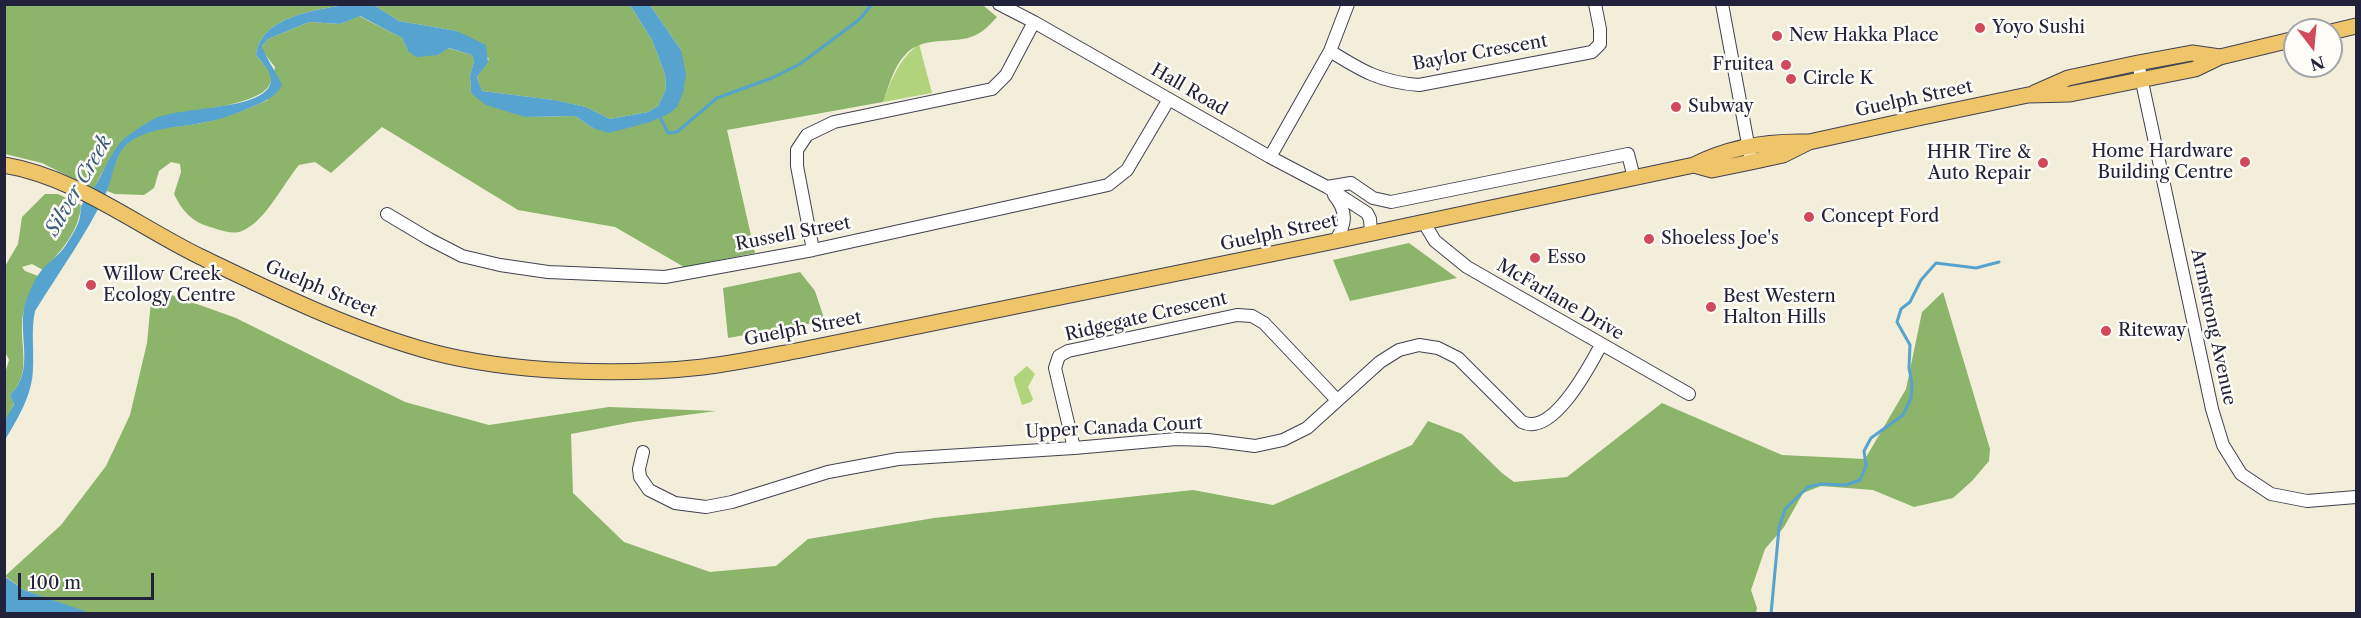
<!DOCTYPE html>
<html>
<head>
<meta charset="utf-8">
<style>
  body { margin:0 }
  #map { position:relative; width:2361px; height:618px; overflow:hidden; background:#f2eed9; font-family:"Libre Caslon Text",serif }
  canvas { display:block }
  .frame { position:absolute; inset:0; border:6px solid #22223b; pointer-events:none }
  .north { position:absolute; left:2283px; top:18px; width:60px; height:60px; box-sizing:border-box; background:#fdfcf7; border:2px solid #a5a5ac; border-radius:50%; rotate:164deg; font-size:16px; font-weight:700; line-height:24px; text-align:center; color:#22223b }
  .north::after { content:''; display:block; margin:auto; width:21px; height:27px; background:#d1495b; clip-path:polygon(50% 0,100% 100%,50% 72%,0 100%) }
  .scale { position:absolute; left:18px; top:573px; width:136px; height:27px; box-sizing:border-box; border:3px solid #22223b; border-top:0; padding-left:8px; font-size:18px; line-height:21px; white-space:nowrap; color:#22223b; -webkit-text-stroke:4px #fdfcf7; paint-order:stroke }
</style>
</head>
<body>
<div id="map">
<canvas width="2361" height="618"></canvas>
<div class="frame"></div>
<div class="north">N</div>
<div class="scale">100 m</div>
</div>
<script>
const context = document.querySelector('canvas').getContext('2d');
context.lineJoin = 'round';
function paint(path, color) { context.fillStyle = color; context.fill(path, 'evenodd'); }
function stroke(path, color, width, dash) { context.strokeStyle = color; context.lineWidth = width; context.lineCap = dash ? 'butt' : 'round'; context.setLineDash(dash || []); context.stroke(path); }
function write(font, color, halo, rows, align = 'center') {
  context.font = font + ' "Libre Caslon Text",serif'; context.lineWidth = 5; context.setLineDash([]); context.textBaseline = 'middle'; context.strokeStyle = halo; context.fillStyle = color; for (const [text, x, y, turn = 0] of rows) {
    context.save(); context.translate(x, y); context.rotate((+turn || 0) * Math.PI / 180); context.textAlign = isNaN(turn) ? turn : align; if (halo) context.strokeText(text, 0, 0); context.fillText(text, 0, 0); context.restore();
  }
}
paint(new Path2D(`
  M919,44L932,93L883,102C892,79 898,60 919,44Z
  M1027,366L1035,374L1028,387L1033,399L1031,402L1022,405L1014,380V377Z`), '#b1d37b');
paint(new Path2D(`
  M978,4L984,6L997,17C990,25 981,34 971,37C949,44 921,36 905,55C893,68 889,86 883,102L727,130L755,253L684,267L615,227L518,210L382,127L331,173L315,162L299,165C283,184 265,222 242,231C232,235 220,230 210,227C192,222 182,211 174,194L181,172L180,164L171,162L159,171L154,188L144,195L115,194L107,191C112,175 115,152 130,141C153,125 181,128 206,122C228,117 248,109 268,100L275,67L263,52L262,46L268,39L309,22L340,24L359,16L402,38L408,51L438,55L448,48L472,55L474,61L470,76L471,93L525,117L575,116L593,128L670,113L681,50L650,5Z
  M5,5H343C312,11 261,17 256,55C260,61 268,67 270,73C283,108 175,110 156,119C124,134 108,159 94,189L42,163L5,154Z
  M374,5H630L652,40L665,74L666,89L658,106L648,112L610,119L586,107L553,100L482,91L477,77L489,59L457,31L399,21Z
  M45,194H58L81,205C79,232 61,251 43,270L32,264L22,267L25,271L38,276C31,291 22,307 22,325C21,351 31,375 10,395L14,403L5,422V373L9,360L5,352L4,268L18,244L22,217Z
  M1409,243L1457,278L1350,301L1333,260Z
  M800,272L815,291L825,321L728,338L723,288Z
  M1943,292L1990,449L1989,461L1972,481L1953,498L1914,507L1873,490L1821,486L1803,493L1784,527L1765,549L1751,590L1757,608L1756,613L90,614L24,590L5,576L61,525L106,466L130,415L147,343L151,301L169,294L236,318L405,402L489,425L609,407L716,411L633,422L571,434L573,493L624,542L710,572L776,566L808,539L934,518L1193,490L1273,505L1412,445L1428,421L1462,434L1502,473L1514,482L1567,477L1662,403L1782,455L1865,459L1906,389L1922,312Z`), '#8cb56b');
paint(new Path2D(`
  M343,5H374L399,21L457,31L486,45L488,62L477,77L482,91L554,100L586,107L610,119L648,112L658,106L666,89L665,74L652,40L630,5H650L681,50L686,74L683,93L677,107L670,113L650,122L609,133L593,128L575,116L525,117L486,105L471,93L470,76L474,61L472,55L449,48L438,55L416,57L408,51L402,38L360,16L340,24L309,22L268,39L262,46C263,53 278,75 282,85C275,97 266,101 254,106C238,113 223,119 206,122C180,128 154,126 131,141C114,152 114,176 106,193C87,234 59,272 35,311C31,330 34,348 33,367C33,394 18,418 5,440L4,422L14,404L10,395C36,371 17,335 25,304C28,295 33,283 38,275C46,263 59,256 66,245C71,237 79,225 80,216C81,213 80,210 81,207C83,200 91,195 94,188C104,172 110,152 125,138C134,131 146,123 156,118C182,107 255,110 269,87C276,75 263,64 256,55C261,17 312,11 343,5Z
  M4,576L24,590L90,613H5Z`), '#55a3ce');
stroke(new Path2D(`
  M659,115L668,133L677,132L717,98L772,78L800,64L860,19L872,4
  M1771,614L1779,528L1785,509L1808,487L1820,484L1846,485L1860,480L1866,466L1864,451L1871,438L1903,415L1911,398L1912,384L1909,368L1910,345L1897,322L1901,309L1910,302L1921,280L1936,263L1976,268L1999,262`), '#55a3ce', 3);
const minor = new Path2D(`
  M999,4L1034,22L1270,157L1327,187L1367,213L1370,219L1371,233
  M1722,4L1750,155
  M1330,51C1362,71 1380,82 1419,85L1592,52L1600,44V29L1595,4
  M2138,63L2212,409L2223,445L2241,474L2271,494L2307,501L2356,497
  M1270,157L1330,51L1348,4
  M1327,187L1351,183L1373,198L1391,202L1628,154L1634,178
  M1334,195C1347,211 1347,224 1335,241
  M387,214L429,239L462,256L500,265L548,272L665,277L813,250L1108,185L1127,170L1169,99
  M1424,223L1435,241L1467,267L1689,394
  M813,250L797,166V150L807,135L834,122L992,89L1006,75L1034,22
  M1074,448L1055,368L1059,356L1068,351L1237,315L1252,316L1264,323L1337,400
  M643,452L639,469L640,477L649,490L675,503L706,507L732,502L828,472L898,459L1074,448L1176,439L1208,440L1255,446L1283,440L1307,428L1380,362L1399,350L1419,345L1438,348L1458,358L1522,422C1553,437 1589,367 1601,345`);
const major = new Path2D(`
  M2331,32L2356,26
  M2034,93L2068,78L2138,63L2192,53L2220,57
  M4,165C76,177 137,226 201,257C276,293 351,330 432,352C511,373 622,376 703,367C736,363 769,356 801,350L1335,241L1694,165C1728,147 1770,141 1809,142
  M1694,165L1712,170L1751,162L1783,155L1809,142L1918,118L2028,95L2070,94L2195,69L2220,57L2295,39`);
stroke(minor, '#414153', 14);
stroke(major, '#414153', 17);
stroke(minor, '#fff', 12);
stroke(major, '#eec569', 15);
for (const [x, y, r, color] of [
  [1980,28,6,"#d1495b"],
  [1777,36,6,"#d1495b"],
  [1786,65,6,"#d1495b"],
  [1791,79,6,"#d1495b"],
  [1676,107,6,"#d1495b"],
  [2245,162,6,"#d1495b"],
  [2043,163,6,"#d1495b"],
  [1809,217,6,"#d1495b"],
  [1649,239,6,"#d1495b"],
  [1535,258,6,"#d1495b"],
  [91,285,6,"#d1495b"],
  [1711,307,6,"#d1495b"],
  [2106,331,6,"#d1495b"]
]) { const dot = new Path2D(); dot.arc(x, y, r, 0, 2 * Math.PI); context.fillStyle = color; context.fill(dot); stroke(dot, '#fdfcf7', 2); }
write('18px', '#22223b', '#fdfcf7', [
  ["Yoyo Sushi",1992,28],
  ["New Hakka Place",1789,36],
  ["Fruitea",1774,65,"right"],
  ["Circle K",1803,79],
  ["Subway",1688,107],
  ["Home Hardware",2233,152,"right"],
  ["Building Centre",2233,173,"right"],
  ["HHR Tire &",2031,153,"right"],
  ["Auto Repair",2031,174,"right"],
  ["Concept Ford",1821,217],
  ["Shoeless Joe's",1661,239],
  ["Esso",1547,258],
  ["Willow Creek",103,275],
  ["Ecology Centre",103,296],
  ["Best Western",1723,297],
  ["Halton Hills",1723,318],
  ["Riteway",2118,331]
], 'left');
write('18px', '#22223b', '#fdfcf7', [
  ["Baylor Crescent",1480,53,-10],
  ["Hall Road",1189,90,30],
  ["Guelph Street",1914,99,-12],
  ["Guelph Street",1279,233,-12],
  ["Russell Street",793,234,-11],
  ["Guelph Street",321,289,23],
  ["McFarlane Drive",1560,300,30],
  ["Ridgegate Crescent",1146,317,-13],
  ["Armstrong Avenue",2213,327,78],
  ["Guelph Street",803,329,-11],
  ["Upper Canada Court",1114,428,-3]
]);
write('italic 20px', '#395c7d', '#fdfcf7', [
  ["Silver Creek",79,186,-60]
]);
</script>
</body>
</html>
